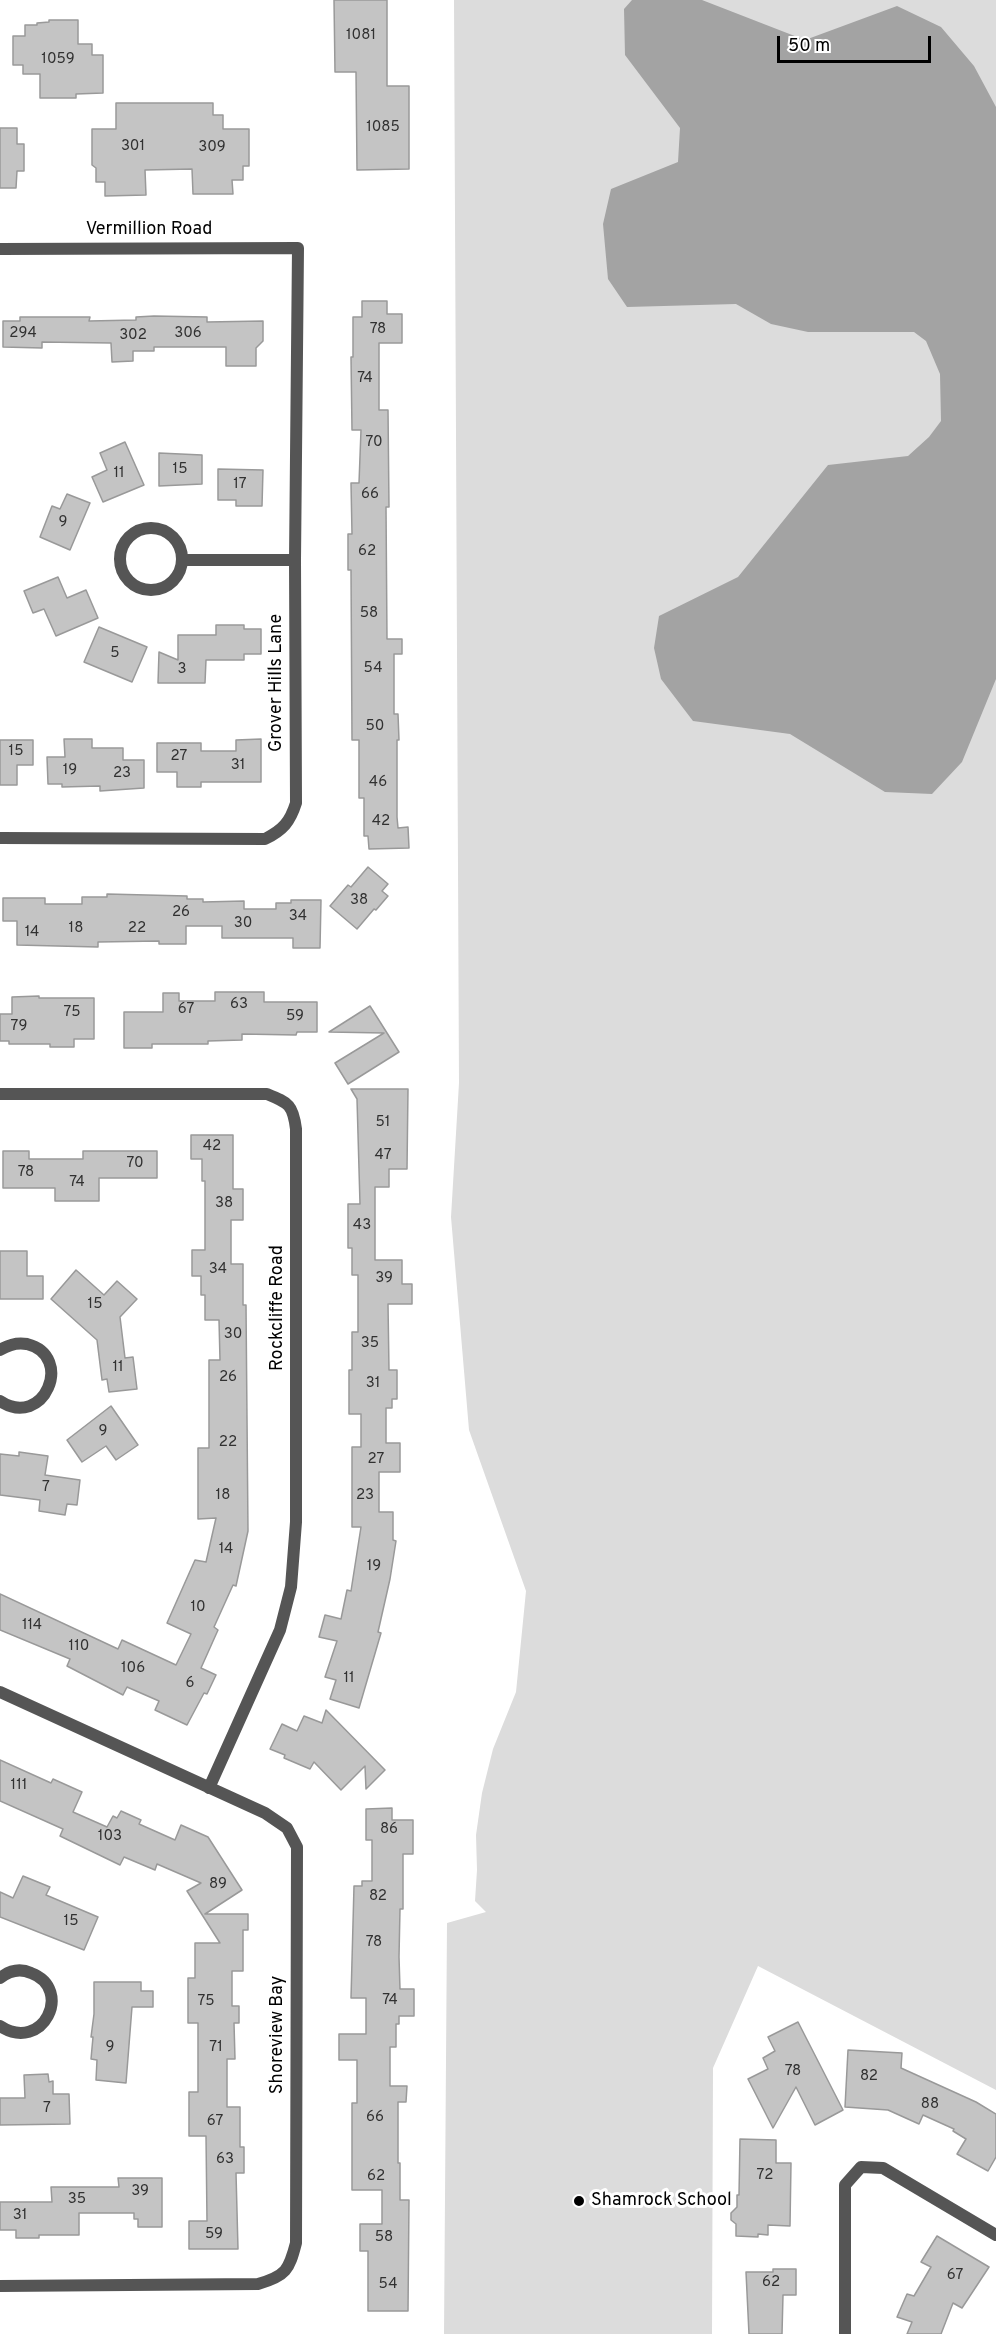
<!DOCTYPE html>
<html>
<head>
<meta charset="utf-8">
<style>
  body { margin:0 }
  #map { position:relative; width:996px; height:2334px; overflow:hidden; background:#fff; font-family:Overpass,sans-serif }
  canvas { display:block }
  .scale { position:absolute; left:777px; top:36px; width:154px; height:27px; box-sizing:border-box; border:3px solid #000; border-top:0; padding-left:8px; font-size:18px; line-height:21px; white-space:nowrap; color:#000; -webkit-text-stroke:4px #fff; paint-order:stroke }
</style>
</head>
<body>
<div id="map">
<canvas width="996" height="2334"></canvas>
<div class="scale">50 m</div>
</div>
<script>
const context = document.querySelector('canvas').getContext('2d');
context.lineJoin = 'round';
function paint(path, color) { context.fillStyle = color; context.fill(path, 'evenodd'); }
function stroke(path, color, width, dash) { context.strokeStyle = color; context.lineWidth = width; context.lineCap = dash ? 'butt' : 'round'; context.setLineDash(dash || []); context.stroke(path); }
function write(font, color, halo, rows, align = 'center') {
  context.font = font + ' Overpass,sans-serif'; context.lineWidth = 6; context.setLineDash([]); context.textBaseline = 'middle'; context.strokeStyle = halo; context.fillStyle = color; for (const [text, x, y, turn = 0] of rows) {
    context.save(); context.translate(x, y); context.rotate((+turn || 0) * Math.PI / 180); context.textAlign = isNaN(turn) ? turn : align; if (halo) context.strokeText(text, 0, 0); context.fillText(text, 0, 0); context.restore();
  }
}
paint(new Path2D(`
  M454,0H996V2090L758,1966L713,2068L712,2334H444L447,1923L486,1912L475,1901L477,1870L476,1835L482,1793L493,1749L516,1692L526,1591L469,1430L451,1217L459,1083Z`), '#dcdcdc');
paint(new Path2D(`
  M632,0H702L805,40L897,6L941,27L974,66L996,107V679L962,762L932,794L885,792L790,734L693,721L661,679L654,648L659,616L738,577L828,465L908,456L929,437L941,421L940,374L926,341L914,332H808L771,324L736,304L627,307L608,279L603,224L611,189L678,162L680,128L625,55L624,9Z`), '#a3a3a3');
const building = new Path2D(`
  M334,0H387V86H409V169L357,170L356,72H335Z
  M49,20H78V44H92V55H103V93L76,94V98H40V74H23V65H13V36H25V25H37V23L49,22Z
  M116,103H213V115H223V129H249V166H243V180H232L233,194H193L192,169L145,170L146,195L105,196V182H96V168L92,165V129H116Z
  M0,128H17V144H24V171H17L16,188H0Z
  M362,301H387V314H402V343H379V410H388L389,507H386L387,639H402V654H394V714H398L399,740H397V817L398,828L408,827L409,848L369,849L368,836H364V798H359V740H352L351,570H348V534H352L351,483H359L361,430H352L351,357H353V317H362Z
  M154,316L207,317V322L263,321V341L256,348V366H226V347H154V351H133V361L112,362L111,343L42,342V348L3,347V321H20V317H90L89,321L136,320V317Z
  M125,442L144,485L103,502L92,477L107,470L100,453Z
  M159,453L202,455V484L159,486Z
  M218,469L263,470L262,506H236V500H218Z
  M67,494L90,503L70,550L40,537L52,506L60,509Z
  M58,577L67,598L86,590L98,618L56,636L44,609L33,613L24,591Z
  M216,625H244V629H261V654H244V660H206L205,683H158L159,652L178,660V635H216Z
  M99,627L147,647L132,682L84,662Z
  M64,739H92V748H123V760H144V788L100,791V786L62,787V784H48L47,757H65Z
  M261,739V782H201V787H177V772H157V743H201V751H236V740Z
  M0,740H33V765H17V785H0Z
  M368,867L388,884L382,891L388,896L376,910L374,909L357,929L330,906L348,885L351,887Z
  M107,894L187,896V899H203V902L244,901V909H276V903H291V900H321L320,948H293V938H222V926H186V944H159V941L98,942V947L17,945V921H3V898H45V904H82V897H107Z
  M215,992H264V1002H317V1032H297L296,1035L242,1034V1040L208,1041V1044H152V1048H124V1012H163V993H179V1001H215Z
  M39,996V998H94V1039H74V1047H50V1044H9V1041H0V1014H12V997Z
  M370,1006L399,1052L348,1084L335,1063L384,1033L329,1032Z
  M351,1089H408L407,1169H389V1187H375V1260H402V1284H412V1304H388L389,1370H397V1399H392V1408H386V1443H400V1472H379V1512H393V1540L396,1541L390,1579L378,1632L381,1633L359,1708L330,1699L336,1680L325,1677L337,1641L319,1637L325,1615L341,1619L347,1590L351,1591L361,1527H352V1447H361V1414H349V1370H352V1332H358V1275H352V1248H348V1204H360L357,1099Z
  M191,1135H233V1189H243V1220H231V1264H243V1305H246L248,1531L236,1586L233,1585L214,1627L218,1630L201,1668L216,1675L207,1694L204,1693L187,1725L155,1710L159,1701L127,1687L123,1695L67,1666L70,1659L0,1630V1594L118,1649L122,1640L176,1665L191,1634L167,1623L195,1560L206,1562L216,1518L198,1519V1448H209V1360H220L219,1320H205V1295H201V1276H192V1250H205V1181H202V1159H191Z
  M3,1151H29V1159H83V1151H157V1178H99V1201H55V1188H3Z
  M0,1251H27V1276H43V1299H0Z
  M76,1270L104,1295L117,1281L137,1299L120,1317L125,1358L133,1357L137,1389L109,1392L107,1379L102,1380L97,1340L51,1299Z
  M111,1406L138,1445L116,1460L106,1446L82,1462L67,1440Z
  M19,1452L48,1456L45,1475L80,1480L77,1505L67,1504L65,1515L39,1511L40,1500L0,1495V1454L19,1456Z
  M326,1710L385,1770L366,1789L365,1766L341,1790L314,1762L310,1769L284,1758L285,1755L270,1749L282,1724L297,1731L304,1716L322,1723Z
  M0,1760L51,1783L53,1779L82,1792L73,1812L107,1827L113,1816L117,1818L121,1811L141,1820L139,1824L175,1840L181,1825L208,1837L242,1890L205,1914H248V1930H243V1971H232V2006H239V2023H234L235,2059H227V2107H240V2147H244V2173H236L238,2249H189V2221H207L206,2136H189V2092H198V2023H188V1978H195V1943H220L187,1891L201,1883L157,1864L155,1870L124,1857L120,1865L60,1836L63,1829L0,1801Z
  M392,1808V1820H413V1854H403V1909H400L399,1957L400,1989H414V2016H399V2024H396V2047H390V2086H407L406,2102H398V2163H400V2200H409L408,2311H368V2251H360V2224H382V2190H352V2103H357V2060H339V2034H366V1998H351L354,1886H362V1881H372V1840H366V1809Z
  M23,1876L50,1887L46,1895L98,1917L84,1950L0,1917V1892L13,1898Z
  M94,1982H141V1991H153V2007H132L126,2083L96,2080L97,2060L91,2059L93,2037H91L94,2014Z
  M798,2022L843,2110L815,2125L796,2087L773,2128L748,2079L768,2069L763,2058L775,2051L768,2037Z
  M848,2050L902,2053L901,2068L976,2102L996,2114V2157L988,2171L957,2154L966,2139L953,2131L954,2129L923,2115L919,2124L888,2110L845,2107Z
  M48,2074L49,2082L53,2081V2094H69L70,2124L0,2125V2098H25L24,2075Z
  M740,2139L776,2140V2163H791L790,2226L768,2225V2235L758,2234V2237L736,2236V2224L731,2220V2213L737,2207V2195H739Z
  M118,2178H162V2227H138V2219H134V2213H79V2235H39V2238H16V2230H0V2202H52L51,2187H119Z
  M937,2236L989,2267L962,2308L953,2303L941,2334H907L912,2322L897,2317L907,2294L914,2296L931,2267L921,2262Z
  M773,2269H796V2295H783L782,2334H749L746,2272H773Z`);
paint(building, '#c4c4c4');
stroke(building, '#999', 1.5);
stroke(new Path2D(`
  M0,249L298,248L295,560L296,803C290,822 283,830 265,839L0,838
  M120 559a31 31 0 1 1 62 0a31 31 0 1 1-62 0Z
  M182,560H295
  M0,1094H267C289,1103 293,1105 296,1129V1522L291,1587L280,1630L209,1788
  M0,1350C8,1345 17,1342 27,1344C75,1356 44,1430 0,1401
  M0,1692L265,1813L287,1828L297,1847L296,2243C289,2270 286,2276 258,2284L0,2286
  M0,1978C9,1971 20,1968 31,1973C74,1989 43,2054 0,2026
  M845,2334V2185L861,2167L883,2168L996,2235`), '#555', 12);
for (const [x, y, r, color] of [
  [579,2201,6,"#000"]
]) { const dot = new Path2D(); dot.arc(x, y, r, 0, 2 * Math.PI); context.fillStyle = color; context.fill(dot); stroke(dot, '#fff', 2); }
write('15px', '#313131', null, [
  ["1081",361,36],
  ["1059",58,60],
  ["1085",383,128],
  ["301",133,147],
  ["309",212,148],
  ["78",378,330],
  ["294",23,334],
  ["306",188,334],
  ["302",133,336],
  ["74",365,379],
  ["70",374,443],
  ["15",180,470],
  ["11",119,474],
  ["17",240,485],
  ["66",370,495],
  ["9",63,523],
  ["62",367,552],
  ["58",369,614],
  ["5",115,654],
  ["54",373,669],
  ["3",182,670],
  ["50",375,727],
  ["15",16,752],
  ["27",179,757],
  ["31",238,766],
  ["19",70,771],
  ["23",122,774],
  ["46",378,783],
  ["42",381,822],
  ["38",359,901],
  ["26",181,913],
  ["34",298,917],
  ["30",243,924],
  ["18",76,929],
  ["22",137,929],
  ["14",32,933],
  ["63",239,1005],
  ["67",186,1010],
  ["75",72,1013],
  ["59",295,1017],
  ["79",19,1027],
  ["51",383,1123],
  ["42",212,1147],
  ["47",383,1156],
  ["70",135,1164],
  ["78",26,1173],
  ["74",77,1183],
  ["38",224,1204],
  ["43",362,1226],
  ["34",218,1270],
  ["39",384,1279],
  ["15",95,1305],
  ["30",233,1335],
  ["35",370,1344],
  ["11",118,1368],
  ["26",228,1378],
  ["31",373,1384],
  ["9",103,1432],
  ["22",228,1443],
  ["27",376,1460],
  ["7",46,1488],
  ["18",223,1496],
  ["23",365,1496],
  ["14",226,1550],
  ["19",374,1567],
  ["10",198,1608],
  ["114",32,1626],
  ["110",79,1647],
  ["106",133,1669],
  ["11",349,1679],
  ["6",190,1684],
  ["111",19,1786],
  ["86",389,1830],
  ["103",110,1837],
  ["89",218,1885],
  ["82",378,1897],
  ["15",71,1922],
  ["78",374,1943],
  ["74",390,2001],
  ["75",206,2002],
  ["9",110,2048],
  ["71",216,2048],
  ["78",793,2072],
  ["82",869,2077],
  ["88",930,2105],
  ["7",47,2109],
  ["66",375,2118],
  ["67",215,2122],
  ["63",225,2160],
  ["72",765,2176],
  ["62",376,2177],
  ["39",140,2192],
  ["35",77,2200],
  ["31",20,2216],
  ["59",214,2235],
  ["58",384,2238],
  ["67",955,2276],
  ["62",771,2283],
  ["54",388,2285]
]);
write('18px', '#000', '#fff', [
  ["Vermillion Road",149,230],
  ["Grover Hills Lane",277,683,-90],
  ["Rockcliffe Road",278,1308,-90],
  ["Shoreview Bay",278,2035,-90]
]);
write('18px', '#000', '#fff', [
  ["Shamrock School",591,2201]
], 'left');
</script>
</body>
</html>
